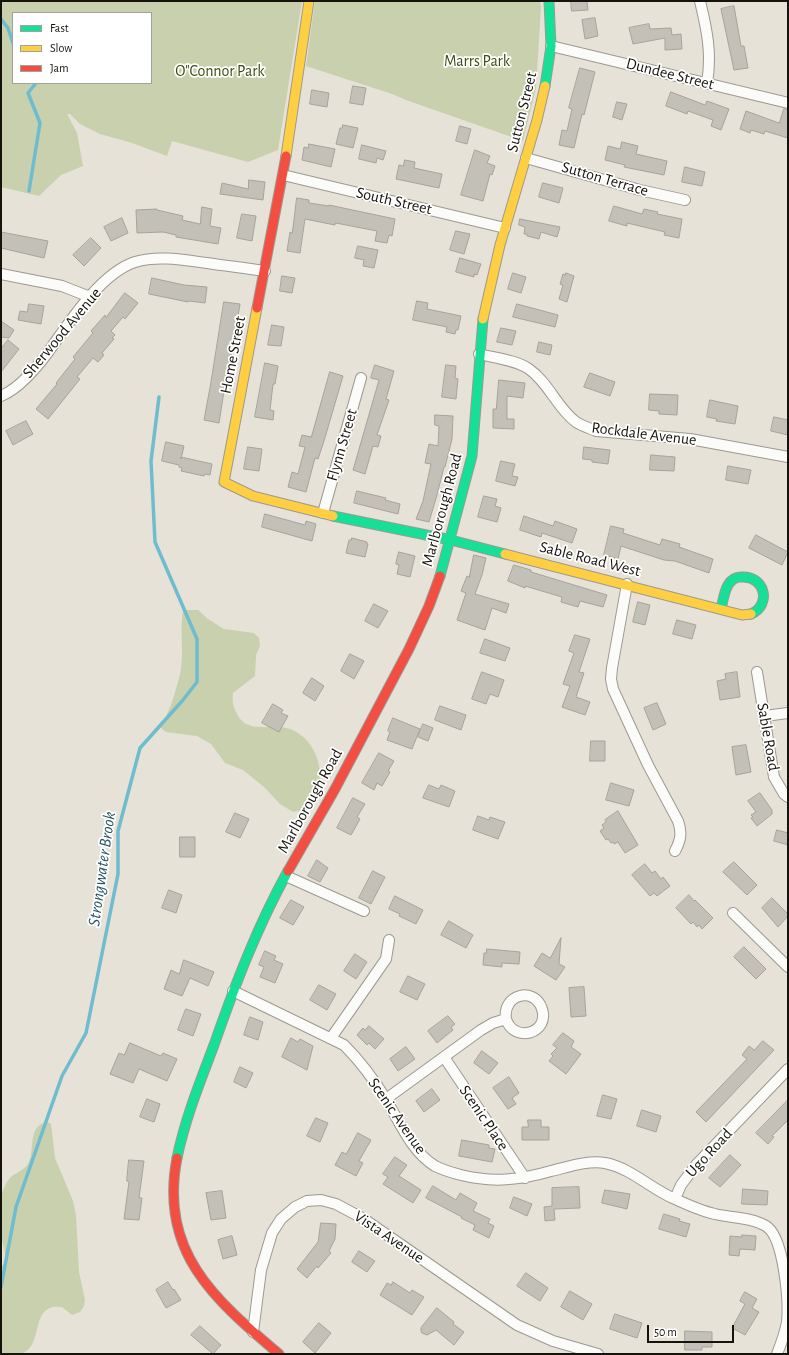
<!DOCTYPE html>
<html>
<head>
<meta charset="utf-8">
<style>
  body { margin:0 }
  #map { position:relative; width:789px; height:1355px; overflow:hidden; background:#e6e2d7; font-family:"Alegreya Sans",sans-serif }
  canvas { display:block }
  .frame { position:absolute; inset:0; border:2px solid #15130c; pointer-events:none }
  .legend { position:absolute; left:12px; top:12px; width:140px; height:72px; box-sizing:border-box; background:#fff; border:1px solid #a1a19e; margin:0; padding:5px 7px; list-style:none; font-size:12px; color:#15130c }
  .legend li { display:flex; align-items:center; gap:8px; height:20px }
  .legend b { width:20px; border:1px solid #a1a19e }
  .scale { position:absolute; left:647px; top:1325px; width:87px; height:18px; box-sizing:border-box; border:2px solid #15130c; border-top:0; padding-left:5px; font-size:12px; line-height:14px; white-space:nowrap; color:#15130c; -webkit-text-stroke:3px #fff; paint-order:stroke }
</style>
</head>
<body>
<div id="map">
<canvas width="789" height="1355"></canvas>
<div class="frame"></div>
<ul class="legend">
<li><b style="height:5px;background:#16e098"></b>Fast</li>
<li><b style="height:5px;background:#ffcf43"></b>Slow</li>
<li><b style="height:5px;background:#f24e42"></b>Jam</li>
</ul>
<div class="scale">50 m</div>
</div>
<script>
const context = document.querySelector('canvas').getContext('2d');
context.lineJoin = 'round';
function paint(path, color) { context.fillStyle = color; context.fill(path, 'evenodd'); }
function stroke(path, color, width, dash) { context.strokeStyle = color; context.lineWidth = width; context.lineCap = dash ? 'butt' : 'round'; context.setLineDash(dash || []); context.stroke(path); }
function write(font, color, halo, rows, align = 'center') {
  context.font = font + ' "Alegreya Sans",sans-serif'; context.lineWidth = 3.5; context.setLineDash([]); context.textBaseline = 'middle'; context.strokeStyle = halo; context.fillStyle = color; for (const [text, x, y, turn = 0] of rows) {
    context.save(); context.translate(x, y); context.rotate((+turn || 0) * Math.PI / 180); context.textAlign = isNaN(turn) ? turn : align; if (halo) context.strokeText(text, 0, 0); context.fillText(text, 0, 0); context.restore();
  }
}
paint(new Path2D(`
  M1,1H302L278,150L248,162L172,141L167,156L132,143L100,134L80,124L70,114H67L77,133L83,166L61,175L39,196L1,187ZM13,13H151V83H13Z
  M315,1H540L541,7L536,88L523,141L406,100L392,94L306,66Z
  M183,610H198L208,619L224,629L254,633L259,638L260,646L256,655L255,676L233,693C232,702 233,706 237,714C247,735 273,723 290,729C312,737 325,765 318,787C316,795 307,804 302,810L293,812L280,804L264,787L243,770L225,763L211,744L197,736L166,732L161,728C161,722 165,719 167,714C172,704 175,692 178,682C186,658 179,634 183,610Z
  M48,1122L51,1124L55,1158L73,1201L76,1215L79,1272L85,1300L84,1306L80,1312L72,1315L62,1307C59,1307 53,1306 50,1308C32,1314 42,1349 20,1354C15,1355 7,1354 1,1354V1267L5,1263C6,1253 3,1245 1,1236C0,1229 0,1203 1,1196C2,1192 5,1186 7,1182C12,1172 25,1172 29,1162C35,1148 27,1125 48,1122Z`), '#c8d0ae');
stroke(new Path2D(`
  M1,19L8,28L13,43
  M29,191L40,123L28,93L36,83
  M1,1287L16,1207L62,1076L86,1033L118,874V831L140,748L183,700L197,682V639L155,542L151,461L159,397`), '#6fbccf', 3.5);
const building = new Path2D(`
  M571,1H587L588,10L572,11Z
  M734,6L741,46H744L748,68L734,70L721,9Z
  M595,18L598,36L585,39L582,20Z
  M649,24L650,29L671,28L672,35L681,34L682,49L665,50V38L633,44L629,28Z
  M580,68L595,72L584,115L582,114L574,148L559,145L562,130L567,131L572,109L569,108Z
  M353,86L366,88L363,105L350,103Z
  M312,90L329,93L327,107L310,104Z
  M671,92L705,105L707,101L729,109L721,130L711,126L713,120L688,111L687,114L666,106Z
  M617,102L627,104L622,120L613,117Z
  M784,109H788V138L765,131L764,134L751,130L750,133L740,129L746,111L779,123Z
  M343,125L358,128L353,148L336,144L340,128H342Z
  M460,126L471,129L467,144L456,141Z
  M622,142L638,146L636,154L667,161L664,175L624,167L625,165L605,160L608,146L620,149Z
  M309,144L335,149L331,167L302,160L304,147L308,148Z
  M362,145L386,151L383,160L377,158L376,163L359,159Z
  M475,150L490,156L487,163L495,166L492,175L490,174L483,201L461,195Z
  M405,160L415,162L414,168L442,174L439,188L396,179L399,165L403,166Z
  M685,167L705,172L702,186L682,182Z
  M249,180L265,182L263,200L220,194L222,183L248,189Z
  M543,183L563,188L559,203L539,197Z
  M297,198L309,200V203L329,206V205L395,219L392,236L389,235L387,243L375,241L377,231L341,224L335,223V225L305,219L300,253L287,251L290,232L292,233Z
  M614,206L642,214L644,209L658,212L657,214L682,219L679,238L664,235L665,232L627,223V226L609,221Z
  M202,207L212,209L210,226L221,228L218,244L176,237V235L163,232L137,233L136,210L157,209V210L183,216L182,220L200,224Z
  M242,214L256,216L252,241L237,238Z
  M122,218L128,233L111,241L104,227Z
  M520,219L560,227L557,237L541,232L539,239L527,236V234H524L525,227L519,225Z
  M456,231L470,234L464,254L450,250Z
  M1,232L48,241L44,258L1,248Z
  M91,238L101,248L84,266L73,255Z
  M358,246L378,250L374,268L363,266L364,260L355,258Z
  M460,258L481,264L477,275L474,274V277L456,272Z
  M513,273L526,277L521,293L508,289Z
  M566,273L574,276L567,302L559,299L563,285L560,284L563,274L565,275Z
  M282,276L295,278L292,293L280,291Z
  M152,278L184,285L207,287L205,303L189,301L188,302L149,294Z
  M125,293L138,303L125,319L123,317L111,331L115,335L112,338L114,339L102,353L104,355L98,362L93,358L77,377L80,379L48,419L36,409L57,384L56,383L75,359L73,357L93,333L91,331L105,315L106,317Z
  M417,301L428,303L427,309L461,316L458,330H456L455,334L446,332L447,327L413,320Z
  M224,302L240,304L236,329H235L231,359H229L219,423L204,420L211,382Z
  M29,304L44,306L41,324L18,320L20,311L27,312Z
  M517,304L558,315L555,327L513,317Z
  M1,321L14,330L9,338L1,337Z
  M272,325L284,327L281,346L268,345Z
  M501,328L516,331L512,345L497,342Z
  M8,340L19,349L1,372V349Z
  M539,342L552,345L550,355L537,352Z
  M265,363L278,366L275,384H273L270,410L274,411L273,420L255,417Z
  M375,365L394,371L386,399L389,400L377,435L381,436L378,447L373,446L365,474L353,470L379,380L371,378Z
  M446,365L456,366L455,378L458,379L456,399L442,397Z
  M330,372L343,376L324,441L318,459L315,458L306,492L288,487L292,472L298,474L305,447L299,446L302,435L311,437Z
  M590,373L615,382L610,396L584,387Z
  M499,380L525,383L523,398L507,396V419H514V429L493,428V409H496Z
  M650,394L678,395L677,415L659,414V411L649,410Z
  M710,400L738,406L735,424L716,421L717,419L707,417Z
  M435,415L453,416L452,439L445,467H444L437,495L429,522L416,519L423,501L431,464L425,463L429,444L438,446L439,426L435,425Z
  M774,417L788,420V435L771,431Z
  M26,421L33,434L13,445L6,431Z
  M166,442L184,446L181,459V457L212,464L210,475L205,474L204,476L181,471L182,468L179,467V465L162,461Z
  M248,447L262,449L259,471L244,469Z
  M584,447L610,450L608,464L592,462V460L583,459Z
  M651,455L675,457L674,471L650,470Z
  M501,461L515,464L512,476L518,477L515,486L496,481Z
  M728,466L751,470L748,484L726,480Z
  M357,491L386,498L385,500L400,504L398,514L354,503Z
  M484,496L497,499L495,506L501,508L497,522L478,517Z
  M265,514L305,525L306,521L316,524L312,541L262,527Z
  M524,516L553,526L555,521L577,529L572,543L542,533L541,537L520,530Z
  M611,526L624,529L623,533L660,545L662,539L680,544L679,547L713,559L709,573L675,561L664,560L621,546L618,559L604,555Z
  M756,535L788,552L782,565L749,548Z
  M352,538L367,542V544H368L365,557L346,553L349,540H351Z
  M399,552L415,556L410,577L397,574L399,565L396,564Z
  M474,555L486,558L482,575L475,594L509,604L506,613L492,608L485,630L457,620L466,593L461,591L467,576L469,577Z
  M514,565L531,570V572L607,595L603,607L580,601L578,607L561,602L562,597L525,586V588L508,581Z
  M638,602L650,605L645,625L633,622Z
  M374,604L388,611L378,628L365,621Z
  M677,620L696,625L692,639L673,634Z
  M575,635L590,639L579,672L584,673L576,697L590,702L585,715L562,707L570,686L563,684L574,653L569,651Z
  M485,639L510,648L505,661L480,653Z
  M350,654L364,661L354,679L341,671Z
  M482,672L504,680L498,697L490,694L486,704L472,699Z
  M737,672L740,697L720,700L717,681L726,679L725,674Z
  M312,678L324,686L315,701L303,693Z
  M657,703L666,724L653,730L644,708Z
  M273,704L283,710L281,713L288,716L279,732L262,723Z
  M440,706L466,715L461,730L435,720Z
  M393,718L420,729L412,749L387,740L390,732L388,731Z
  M423,724L433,728L428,741L418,737Z
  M591,741H605V761H590Z
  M746,745L751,772L736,775L732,747Z
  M379,753L394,761L388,771L390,772L382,786L377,783L374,790L362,783Z
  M611,783L634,790L629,806L606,800Z
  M429,785L439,789L441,785L455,791L449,807L423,798Z
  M760,793L772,810V814L757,826L751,818L753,817L751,815L756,812L748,801Z
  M353,798L365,804L357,817L360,819L351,835L337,828Z
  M618,811L638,845L625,853L618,842L614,844L613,842L611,843L608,839L606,840L600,831L604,828L602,825L606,822L605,820Z
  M235,813L249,819L240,838L226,832Z
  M478,816L489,820L490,817L505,822L498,839L473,830Z
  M777,830L788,833V845L774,841Z
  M180,837H195V857H180Z
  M317,860L328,868L320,882L308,876Z
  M734,862L757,885L747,895L723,872Z
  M645,864L652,873L655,871L661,879L663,877L670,886L657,896L654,893L650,896L632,875Z
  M373,871L385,877L371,904L359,898Z
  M169,890L182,895L176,913L162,908Z
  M689,895L694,901L695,900L713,918L702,929L699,925L697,927L693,922L691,924L676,908Z
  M395,896L423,910L416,924L399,916L400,914L389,909Z
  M772,898L788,914V916L778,927L762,908Z
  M291,900L304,907L293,925L280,918Z
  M449,921L473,935L466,948L441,935Z
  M561,938L559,964L565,967L556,980L534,966L542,953L550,958Z
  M744,947L766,969L756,979L734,957Z
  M487,949L520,952L519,964L502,963V967L483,965L484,953H486Z
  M265,951L276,956L274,960L283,964L275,983L260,977L264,967L259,965Z
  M355,954L367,962L356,979L344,971Z
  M184,960L214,972L208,986L190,978L182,996L164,989L171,970L179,974Z
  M408,976L425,984L417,1000L400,992Z
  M319,985L336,994L327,1010L310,1000Z
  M584,987L586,1016L571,1017L569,988Z
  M186,1009L201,1014L193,1036L178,1030Z
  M448,1016L455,1024L451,1027L453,1030L437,1043L428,1031Z
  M250,1017L263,1022L258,1040L244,1035Z
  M369,1026L384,1039L375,1049L369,1043L367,1045L357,1035L363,1028L365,1030Z
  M563,1033L574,1041L571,1047L581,1054L566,1074L549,1061L553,1056L551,1054L557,1048L553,1045Z
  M291,1038L298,1042L300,1039L313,1046L307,1070L282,1057Z
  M763,1041L774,1050L706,1122L696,1112L747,1059L742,1055L749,1046L754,1050Z
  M130,1043L161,1056L163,1053L177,1059L167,1081L139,1069L133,1083L110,1074L119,1053L124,1055Z
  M406,1047L415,1059L398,1071L390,1059Z
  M482,1051L498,1063L489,1074L474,1063Z
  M240,1067L253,1073L246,1088L234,1082Z
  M509,1077L519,1093L512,1098L516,1104L508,1109L493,1088Z
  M432,1089L440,1100L424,1112L416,1101Z
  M603,1095L617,1099L611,1119L597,1116Z
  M147,1099L160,1104L154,1122L140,1117Z
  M788,1100V1120L772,1136L774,1137L768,1144L756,1133Z
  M642,1110L661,1116L656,1132L637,1126Z
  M316,1118L328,1123L320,1142L307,1136Z
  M528,1120H541V1127H549V1140H522V1127H528Z
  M358,1133L371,1140L359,1161L363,1163L356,1176L335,1165L342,1152L346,1154Z
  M462,1140L489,1145V1148L495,1149L492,1162L459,1156Z
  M730,1155L741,1165L720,1187L709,1178Z
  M395,1157L407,1165L399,1176L421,1190L413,1203L383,1184L388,1177L383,1174Z
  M129,1160L144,1161L139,1198H142L139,1220L124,1219L129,1182L127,1181Z
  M433,1186L456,1200L460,1193L477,1203L473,1211L490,1219L488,1223L494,1226L489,1238L473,1230L475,1225L461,1218L462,1217L426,1198Z
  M579,1187L580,1208L554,1209L555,1220L545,1221L544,1207L552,1206V1188Z
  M743,1189L768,1191L767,1205L742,1204Z
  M605,1190L630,1194L627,1209L602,1203Z
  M222,1191L226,1218L211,1220L206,1193Z
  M514,1197L532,1204L527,1216L510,1208Z
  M664,1214L680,1219L679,1221L690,1224L686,1237L659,1229Z
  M321,1223L336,1224L335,1239L329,1251L331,1253L318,1268L317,1266L307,1278L297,1269L318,1242Z
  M742,1235L756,1236L755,1250L740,1249L739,1256L729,1255L730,1236L742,1237Z
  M232,1236L237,1255L223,1259L218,1240Z
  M359,1251L375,1261L367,1272L352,1262Z
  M526,1273L548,1288L540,1301L517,1286Z
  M168,1282L173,1290L174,1289L181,1300L166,1308L156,1290Z
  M393,1282L410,1293L412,1290L424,1297L412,1315L380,1295L387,1283L391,1285Z
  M570,1291L592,1304L583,1320L561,1307Z
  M745,1292L757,1299L752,1308L759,1312L745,1335L732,1328L745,1304L740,1301Z
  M437,1308L454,1322L453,1324L464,1332L454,1345L436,1330L427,1335L422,1333L421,1331V1328Z
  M615,1314L642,1323L637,1338L610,1329Z
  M319,1323L331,1333L315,1353L303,1342Z
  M200,1326L221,1345L213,1354L191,1335Z
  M685,1331L712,1332V1347H702V1350H685Z`);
paint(building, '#c3c0b7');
stroke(building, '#a6a39b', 1);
const street = new Path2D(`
  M700,1C707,30 712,54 707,83
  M551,46L788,103
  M526,158L640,190L685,200
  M283,175L505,228
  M1,274L62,286L90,297
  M479,354C495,358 516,360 529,369C549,383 557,408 576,422C582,426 589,428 596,431L690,439L788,457
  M1,396C23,387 43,360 56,341C74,315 104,272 135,262C158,255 184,260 207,263C227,266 246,268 265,271
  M323,513L361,378
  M627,584L612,668L611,679L613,689L648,765L678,821C682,832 681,840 675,851
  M757,672L774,777L784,794L788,797
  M764,716L788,713
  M286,876L364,911
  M733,913L788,967
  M233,991L344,1045C360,1061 375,1081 387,1101C400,1123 412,1152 435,1166C443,1170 453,1173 461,1175C493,1183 520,1180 551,1171C568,1167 587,1160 605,1163C631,1168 651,1189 675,1199L681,1185L696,1165L788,1069
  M331,1038L386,959L389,940
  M444,1057L525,1178
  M386,1099L481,1030L493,1023L506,1019C514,1044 550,1033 542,1009C535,986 502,994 506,1019
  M675,1199C688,1205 701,1211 715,1214C731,1218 751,1217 766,1226C784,1237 789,1301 787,1322C785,1333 781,1344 777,1354
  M253,1332L261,1270L272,1233L281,1219L295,1207L307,1201L321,1200L336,1204L364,1219L517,1325L553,1341L598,1354`);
const fast = new Path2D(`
  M545,86L551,46L549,1
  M333,516L451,540L505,554
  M440,576L472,456L483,319
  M721,609C723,601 724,592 728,585C731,580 736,577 741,577C765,575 772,605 751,614
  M177,1158C185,1119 200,1082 214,1045C235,985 257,927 288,871`);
const slow = new Path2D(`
  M286,156L309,1
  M257,308L224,482L253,496L333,516
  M483,319L500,245L537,120L545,86
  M505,554L742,615L751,614`);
const jam = new Path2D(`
  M257,308L286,156
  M288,871L335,789L409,649L429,606L440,576
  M177,1158C159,1252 214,1299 279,1354`);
stroke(street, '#9c9991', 12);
stroke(fast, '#9c9991', 11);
stroke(slow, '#9c9991', 11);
stroke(jam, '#9c9991', 11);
stroke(street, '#fbfbf9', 10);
stroke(fast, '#16e098', 9);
stroke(slow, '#ffcf43', 9);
stroke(jam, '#f24e42', 9);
write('16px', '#3d4c11', '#fff', [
  ["Marrs Park",477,61],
  ["O\"Connor Park",220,71]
]);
write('16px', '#15130c', '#fff', [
  ["Dundee Street",670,74,14],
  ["Sutton Street",522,112,-76],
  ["Sutton Terrace",605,179,16],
  ["South Street",394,201,13],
  ["Sherwood Avenue",62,333,-50],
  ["Home Street",233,355,-79],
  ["Rockdale Avenue",644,434,7],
  ["Flynn Street",342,445,-74],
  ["Marlborough Road",442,510,-75],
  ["Sable Road West",590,559,14],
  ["Sable Road",768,737,80],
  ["Marlborough Road",310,801,-61],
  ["Scenic Avenue",397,1116,55],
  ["Scenic Place",484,1118,56],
  ["Ugo Road",709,1153,-47],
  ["Vista Avenue",389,1237,34]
]);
write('italic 17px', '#285664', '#fff', [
  ["Strongwater Brook",102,869,-82]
]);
</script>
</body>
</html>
